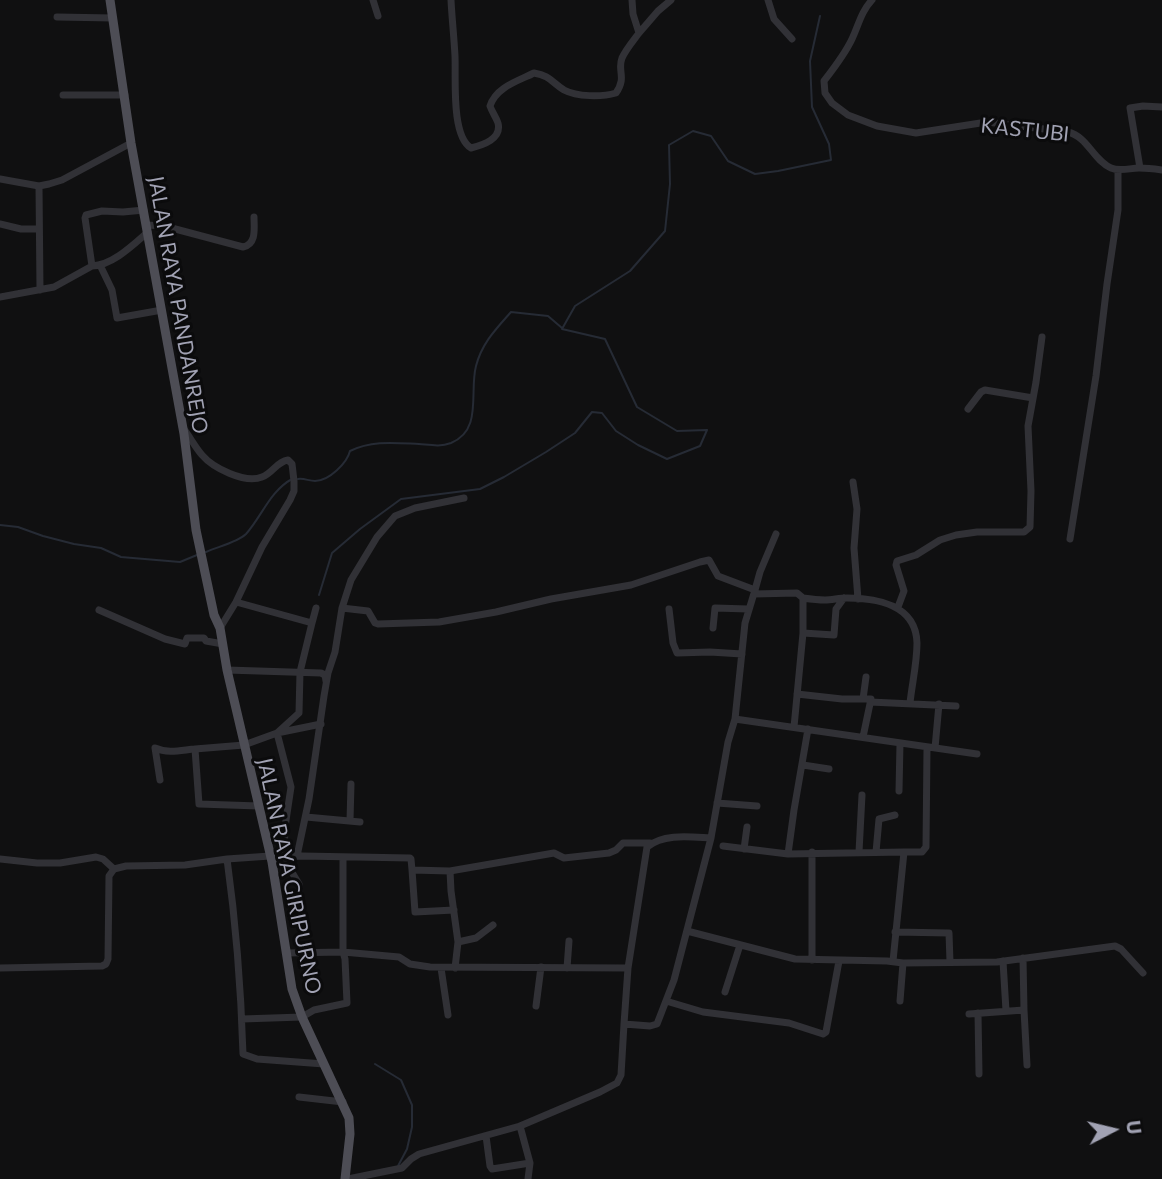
<!DOCTYPE html>
<html>
<head>
<meta charset="utf-8">
<style>
  body { margin:0 }
  #map { position:relative; width:1162px; height:1179px; overflow:hidden; background:#101011; font-family:Commissioner,sans-serif }
  canvas { display:block }
  .north { position:absolute; left:1078px; top:1095px; width:70px; height:70px; -webkit-text-stroke:5px #0b0b0c; paint-order:stroke; rotate:83deg; font-size:19px; font-weight:700; line-height:28px; text-align:center; color:#a1a2b3 }
  .north::after { content:''; display:block; margin:auto; width:24px; height:32px; background:#a1a2b3; clip-path:polygon(50% 0,100% 100%,50% 72%,0 100%) }
</style>
</head>
<body>
<div id="map">
<canvas width="1162" height="1179"></canvas>
<div class="north">U</div>
</div>
<script>
const context = document.querySelector('canvas').getContext('2d');
context.lineJoin = 'round';
function stroke(path, color, width, dash) { context.strokeStyle = color; context.lineWidth = width; context.lineCap = dash ? 'butt' : 'round'; context.setLineDash(dash || []); context.stroke(path); }
function write(font, color, halo, rows, align = 'center') {
  context.font = font + ' Commissioner,sans-serif'; context.lineWidth = 6; context.setLineDash([]); context.textBaseline = 'middle'; context.strokeStyle = halo; context.fillStyle = color; for (const [text, x, y, turn = 0] of rows) {
    context.save(); context.translate(x, y); context.rotate((+turn || 0) * Math.PI / 180); context.textAlign = isNaN(turn) ? turn : align; if (halo) context.strokeText(text, 0, 0); context.fillText(text, 0, 0); context.restore();
  }
}
stroke(new Path2D(`
  M298,479C304,478 309,481 315,481C329,481 347,463 350,451C372,440 396,443 419,444C431,445 440,447 451,443C483,430 469,392 476,366C482,343 496,329 511,312L548,316L562,328
  M0,525L18,527L43,536L74,544L101,548L121,557L180,562L197,555
  M206,552C217,547 238,542 246,534C262,516 270,491 292,479
  M319,595L332,553L360,529L401,499L480,489L504,477L546,452L575,433L592,412L602,413L616,431L638,445L667,459L700,446L707,430L677,431L637,407L605,339L562,329L575,306L630,271L665,231L670,184L669,145L693,131L711,136L728,161L755,174L778,171L831,160L829,144L812,107L810,61L820,16
  M375,1064L401,1080L412,1105V1127L407,1149L398,1166`), '#262b35', 2);
stroke(new Path2D(`
  M373,0L378,16
  M451,0C452,19 454,37 455,56C456,78 451,136 471,148C483,145 502,139 498,123C496,117 492,112 490,106C496,87 518,81 534,73C551,76 551,82 564,90C577,97 602,97 616,93C627,77 617,71 622,58C626,49 633,41 639,33
  M632,0L633,14L639,33L658,11L671,0
  M768,0L774,19L792,39
  M872,0C861,12 859,24 852,39C845,54 834,68 824,81L825,93L832,103L848,115L877,126L916,133L987,122L1068,132C1088,137 1093,160 1111,168C1120,172 1130,168 1139,168C1147,168 1155,169 1162,170
  M57,17L113,18
  M63,95H125
  M1140,168L1130,108L1143,106L1162,107
  M0,179L39,186
  M144,210L123,212L102,211L86,215L85,218L92,266C113,265 133,245 148,232
  M0,224L21,229H39
  M147,225L164,226L243,247C257,244 254,228 254,217
  M100,265L112,290L117,318L162,310
  M40,290L39,186L49,184L62,180L131,143
  M0,297L54,287L92,266
  M968,409L981,392L985,390L1033,398
  M183,428C190,437 195,447 202,455C213,468 245,484 262,477C273,473 276,462 288,460L292,464L294,481V491L290,500L262,547L236,602L220,628
  M853,482L857,509L854,548L858,599
  M1070,539L1096,376L1107,284L1118,210V170
  M755,590L760,572L776,534
  M754,594L797,593L803,598V633L794,727
  M803,598C810,599 818,600 825,600C832,600 839,598 847,598C877,598 916,605 917,643C917,663 912,684 910,703
  M236,602L312,623L300,672L299,713L277,733L291,787L285,827L284,854L287,864L299,884V905
  M898,607L904,591L896,565L897,561L916,555L940,540L956,535L977,532H1024L1030,527L1031,491L1028,426L1036,382L1042,337
  M342,608L351,580L377,537L395,516L415,508L464,498
  M669,609L673,643L677,653L710,652L742,654
  M99,610L165,639L185,644L187,638H204L206,641L223,644
  M312,623L316,608
  M713,628L715,608L748,609
  M803,633L834,635L836,609L844,598
  M227,670L321,673L325,675L326,681
  M797,694L842,699H871L863,737
  M863,699L866,677
  M870,702L956,706
  M935,748L939,704
  M803,765L829,769
  M160,780L155,748C168,754 182,750 195,749
  M899,791L900,743
  M717,803L757,806
  M259,806L199,804L195,749L244,745L277,733L321,724
  M306,817L360,822
  M350,821L351,784
  M711,838L728,742L735,719L977,754
  M723,846L788,854L904,852L893,961
  M744,849L747,827
  M859,852L862,795
  M876,852L879,819L895,815
  M904,852H922L926,847L927,748
  M788,854L794,810L808,729
  M297,856L309,799L324,696L328,673L335,652L342,608L368,611L375,623L378,624L439,622L496,612L551,599L631,585L700,562L709,560L718,576L755,590L745,623L735,719
  M0,859L37,863H60L96,857L103,859L114,869
  M227,859C236,924 241,989 243,1054L257,1059L324,1064
  M272,862L285,857L302,856L410,858L411,859L412,870L450,871
  M412,870L415,912L454,910
  M687,931L795,959L887,961L903,963L997,962L1115,946L1121,949L1143,973
  M895,932L949,933L950,962
  M458,942L476,938L493,925
  M286,953L343,952L399,957L410,964L430,967L628,968
  M1023,958L1024,1010
  M812,960V852
  M1003,961L1006,1011
  M0,968L102,966L106,964L108,959L109,876L114,869L126,866L185,865L227,859L270,856
  M441,968L448,1015
  M455,968L458,942L451,891L450,871L554,853L564,858L609,853L616,850L623,843H650
  M567,968L569,941
  M725,992L740,945
  M666,1001L703,1012L789,1023L823,1034L826,1032L839,961
  M900,1001L903,963
  M536,1006L541,967
  M978,1013L979,1074
  M969,1014L1024,1010L1027,1065
  M242,1019L302,1017L314,1010L347,1003L345,959L343,952V857
  M299,1097L343,1102
  M520,1126L530,1163L528,1179
  M486,1136L490,1166L492,1169L530,1163
  M348,1179L402,1168L411,1159L419,1154L520,1126L600,1092L617,1083L621,1075L624,1024L650,1026L657,1024L674,980L711,838C691,837 664,833 647,847L628,968L624,1024`), '#313136', 7);
stroke(new Path2D(`
  M110,0L131,143L184,434L196,530L214,615L220,628L227,670L272,862L292,989L302,1017L349,1118L350,1134L345,1179`), '#4d4d55', 9);
write('21px', '#a1a2b3', '#0b0b0c', [
  ["KASTUBI",1025,130,6],
  ["JALAN RAYA PANDANREJO",178,305,80],
  ["JALAN RAYA GIRIPURNO",289,876,78]
]);
</script>
</body>
</html>
